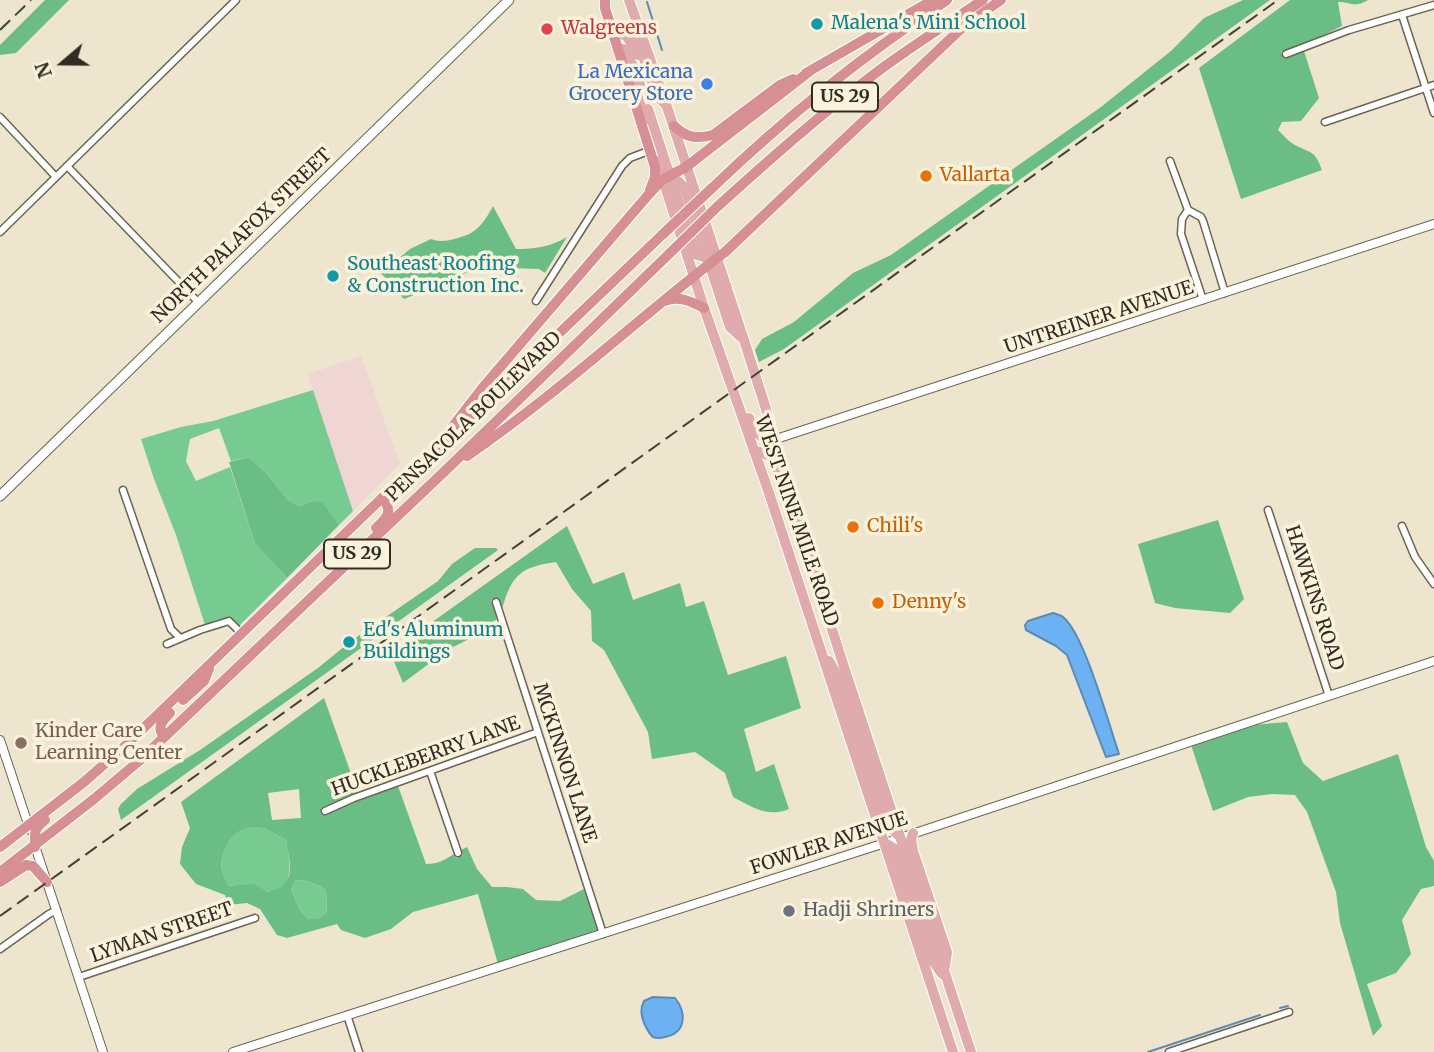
<!DOCTYPE html>
<html>
<head>
<meta charset="utf-8">
<style>
  body { margin:0 }
  #map { position:relative; width:1434px; height:1052px; overflow:hidden; background:#eee5cf; font-family:Merriweather,serif }
  canvas { display:block }
  .north { position:absolute; left:28px; top:28px; width:70px; height:70px; -webkit-text-stroke:5px #fbf2dc; paint-order:stroke; rotate:250deg; font-size:19px; font-weight:700; line-height:28px; text-align:center; color:#2f2c24 }
  .north::after { content:''; display:block; margin:auto; width:24px; height:32px; background:#2f2c24; clip-path:polygon(50% 0,100% 100%,50% 72%,0 100%) }
</style>
</head>
<body>
<div id="map">
<canvas width="1434" height="1052"></canvas>
<div class="north">N</div>
</div>
<script>
const context = document.querySelector('canvas').getContext('2d');
context.lineJoin = 'round';
function paint(path, color) { context.fillStyle = color; context.fill(path, 'evenodd'); }
function stroke(path, color, width, dash) { context.strokeStyle = color; context.lineWidth = width; context.lineCap = dash ? 'butt' : 'round'; context.setLineDash(dash || []); context.stroke(path); }
function write(font, color, halo, rows, align = 'center') {
  context.font = font + ' Merriweather,serif'; context.lineWidth = 7; context.setLineDash([]); context.textBaseline = 'middle'; context.strokeStyle = halo; context.fillStyle = color; for (const [text, x, y, turn = 0] of rows) {
    context.save(); context.translate(x, y); context.rotate((+turn || 0) * Math.PI / 180); context.textAlign = isNaN(turn) ? turn : align; if (halo) context.strokeText(text, 0, 0); context.fillText(text, 0, 0); context.restore();
  }
}
paint(new Path2D(`
  M361,356L400,464L353,511L308,374Z`), '#efd5d3');
paint(new Path2D(`
  M313,390L353,511L339,525L333,518L312,501L299,506L288,500L268,475L249,457L231,461L219,428L190,439L186,461L196,481L230,467L255,544L287,578L239,626L232,619L227,618L205,625L176,535L154,479L141,439L181,427L213,421Z
  M264,828L286,840C290,860 297,897 263,891C251,889 242,885 229,886C226,881 223,876 222,870C219,859 229,834 241,829C247,827 257,828 264,828Z
  M296,880C308,880 317,884 326,890L327,913L317,919H308L300,910L291,890Z`), '#77cb91');
paint(new Path2D(`
  M45,0H69L16,53L0,55V45Z
  M1243,0H1270L784,349L759,362L755,350L762,339L794,322L853,273L891,255L1101,107L1171,51L1204,18Z
  M1290,0H1368C1353,9 1351,1 1338,2L1342,26L1314,40L1281,52L1284,58L1304,51L1319,98L1301,121L1282,122L1278,130C1284,136 1290,143 1297,146C1313,154 1315,151 1322,170L1241,199L1199,68Z
  M493,206L516,249C535,249 550,247 567,237L545,273L539,269L478,267L449,281L404,299L381,273L410,249L431,239C442,244 461,238 471,233C481,227 488,216 493,206Z
  M249,457L268,475L288,500L299,506L312,501L322,502L339,525L287,578L255,544L229,462Z
  M1218,520L1244,599L1230,613L1175,608L1155,603L1138,544Z
  M567,526L593,584L624,572L633,600L680,583L686,607L704,601L728,675L786,656L801,708L744,729L756,772L774,764L789,809C768,818 752,807 733,797L725,773L695,752L652,759L648,732L604,650L592,641L591,611L572,589L556,562C520,567 512,575 502,609L498,598L491,600L497,619L473,637L449,649L403,683L390,652Z
  M475,548H496L498,550L121,820L118,809L121,804L137,789L200,750L318,668L351,641L438,581L452,564Z
  M324,698L358,793L321,809L323,815L355,802L398,786L426,864C439,864 444,860 454,854L456,858L463,855L461,850L467,847L477,869L492,887H507L523,889L536,900L560,901L584,889L598,932L498,964L478,894L413,912L391,929L365,938L341,930L337,924L287,938L277,935L260,909L247,903L229,905L225,895L196,884L180,864L182,847L190,828L181,802ZM299,789L301,818L272,820L268,793ZM264,828L286,840C290,864 298,886 267,892L255,884L229,886C226,881 223,876 222,870C219,859 229,834 241,830C247,827 257,828 264,828ZM296,880C308,880 317,884 326,890L327,913L317,919H308L300,910L291,890Z
  M1287,722L1303,763L1323,781L1398,754L1426,847L1434,861V886L1421,889L1402,920L1411,954L1396,973L1367,984L1382,1026L1373,1036L1340,923L1336,892L1307,812L1295,795L1272,794L1248,797L1213,811L1191,745L1253,725Z`), '#6abe85');
const water = new Path2D(`
  M1053,613C1056,614 1061,615 1063,617C1084,633 1109,725 1119,754L1106,757L1067,655L1056,646L1026,630L1025,625L1028,621Z
  M653,997L675,998C687,1013 686,1033 665,1037C661,1038 658,1039 653,1037C649,1034 646,1027 644,1023C641,1014 640,1009 644,1001Z`);
paint(water, '#6cb2f3');
stroke(water, '#5a8ab5', 2);
stroke(new Path2D(`
  M647,2L662,50
  M1280,1008L1288,1006
  M1148,1052L1260,1015`), '#5a8ab5', 2);
const minor = new Path2D(`
  M1402,15L1434,113
  M1286,54L1349,30L1434,5
  M0,117L56,177
  M1325,122L1434,85
  M1170,161L1188,210L1201,217L1203,221L1225,293
  M67,166L199,303
  M1188,210L1182,219L1181,234L1203,300
  M0,232L236,0
  M536,301L622,166L630,158L651,150
  M123,490L171,629L180,638
  M1268,510L1329,696
  M1402,526L1415,557L1434,584
  M496,602L603,934
  M167,644L200,630L229,621L242,634
  M430,771L458,853
  M325,811L354,798L538,732
  M0,949L49,914L57,910
  M79,977L255,918
  M347,1015L359,1052
  M1169,1052L1289,1012`);
const tertiary = new Path2D(`
  M773,440L1434,224
  M0,740L30,830
  M34,843L103,1052
  M233,1052L885,843L1434,661`);
const secondary = new Path2D(`
  M0,496L509,0`);
const primary = new Path2D(`
  M629,0L667,107L744,340L766,409L781,469L844,667L971,1052
  M632,25L657,96L665,104
  M618,34L626,35L638,55
  M623,49L637,72L640,84
  M632,77L645,120
  M648,109L693,246L697,255L707,258H717
  M657,161L704,308L768,490L953,1052
  M668,180C678,179 680,182 685,189L730,327L741,337
  M749,418C753,431 759,438 773,440
  M754,451C766,452 772,456 776,468
  M829,661L842,684L887,820L890,827L898,835
  M913,833L911,840L913,851L947,952L945,966
  M885,843L895,849L899,856L933,961L942,974`);
const trunk = new Path2D(`
  M605,0V8L655,167V177L650,190
  M806,73L933,0
  M674,126C687,138 696,139 713,135L780,85L793,79
  M711,189C786,117 860,57 947,0
  M717,207C770,159 823,112 881,69C914,45 948,23 983,0
  M665,301C678,295 692,302 704,308
  M453,426L484,386L649,194L662,180L686,167L810,71
  M467,456C555,396 633,323 717,258L724,253L964,26L1001,0
  M376,528C387,518 394,511 382,498
  M183,700L204,681L209,669
  M164,737C156,727 163,720 170,713
  M0,847L84,782L125,746L382,498L483,406L663,234
  M35,847C35,832 33,830 45,820
  M0,872L94,799L139,761L446,470L670,253
  M0,882L26,865L33,866L47,882`);
stroke(minor, '#6c6451', 9);
stroke(tertiary, '#6c6451', 10);
stroke(secondary, '#6c6451', 11);
stroke(primary, '#fff', 12);
stroke(trunk, '#fff', 12);
stroke(minor, '#fff', 6);
stroke(tertiary, '#fff', 8);
stroke(secondary, '#fff', 9);
stroke(primary, '#e0abad', 10);
stroke(trunk, '#d68f92', 10);
stroke(new Path2D(`
  M0,30L31,0
  M0,916L1278,0`), '#444036', 2, [14, 7]);
const trunkBridge = new Path2D(`
  M663,234L711,189
  M670,253L717,207`);
stroke(trunkBridge, '#fff', 12, []);
stroke(trunkBridge, '#d68f92', 10);
for (const [x, y, r, color] of [
  [817,24,7,"#0f9aa8"],
  [547,29,7,"#e0444e"],
  [707,84,7,"#3f7fe0"],
  [926,176,7,"#e8710a"],
  [333,276,7,"#0f9aa8"],
  [853,527,7,"#e8710a"],
  [878,603,7,"#e8710a"],
  [349,642,7,"#0f9aa8"],
  [21,743,7,"#8d6e63"],
  [789,911,7,"#6b7280"]
]) { const dot = new Path2D(); dot.arc(x, y, r, 0, 2 * Math.PI); context.fillStyle = color; context.fill(dot); stroke(dot, '#fbf2dc', 2.5); }
for (const [x, y, w] of [
  [845,97,66],
  [357,554,66]
]) { const box = new Path2D(); box.roundRect(x - w / 2, y - 14.5, w, 29, 5); context.fillStyle = '#fbf2dc'; context.fill(box); stroke(box, '#2f2c24', 2); }
write('bold 18px', '#2f2c24', null, [
  ["US 29",845,97],
  ["US 29",357,554]
]);
write('19px', '#0d838f', '#fbf2dc', [
  ["Malena's Mini School",831,24],
  ["Southeast Roofing",347,265],
  ["& Construction Inc.",347,287],
  ["Ed's Aluminum",363,631],
  ["Buildings",363,653]
], 'left');
write('19px', '#be3a42', '#fbf2dc', [
  ["Walgreens",561,29]
], 'left');
write('19px', '#366cbe', '#fbf2dc', [
  ["La Mexicana",693,73],
  ["Grocery Store",693,95]
], 'right');
write('19px', '#c56008', '#fbf2dc', [
  ["Vallarta",940,176],
  ["Chili's",867,527],
  ["Denny's",892,603]
], 'left');
write('19px', '#2f2c24', '#fbf2dc', [
  ["NORTH PALAFOX STREET",242,236,-44],
  ["UNTREINER AVENUE",1099,318,-18],
  ["PENSACOLA BOULEVARD",474,417,-44],
  ["WEST NINE MILE ROAD",796,521,71],
  ["HAWKINS ROAD",1314,598,72],
  ["HUCKLEBERRY LANE",426,757,-20],
  ["MCKINNON LANE",564,763,72],
  ["FOWLER AVENUE",829,844,-18],
  ["LYMAN STREET",162,933,-19]
]);
write('19px', '#785e54', '#fbf2dc', [
  ["Kinder Care",35,732],
  ["Learning Center",35,754]
], 'left');
write('19px', '#5b616d', '#fbf2dc', [
  ["Hadji Shriners",803,911]
], 'left');
</script>
</body>
</html>
